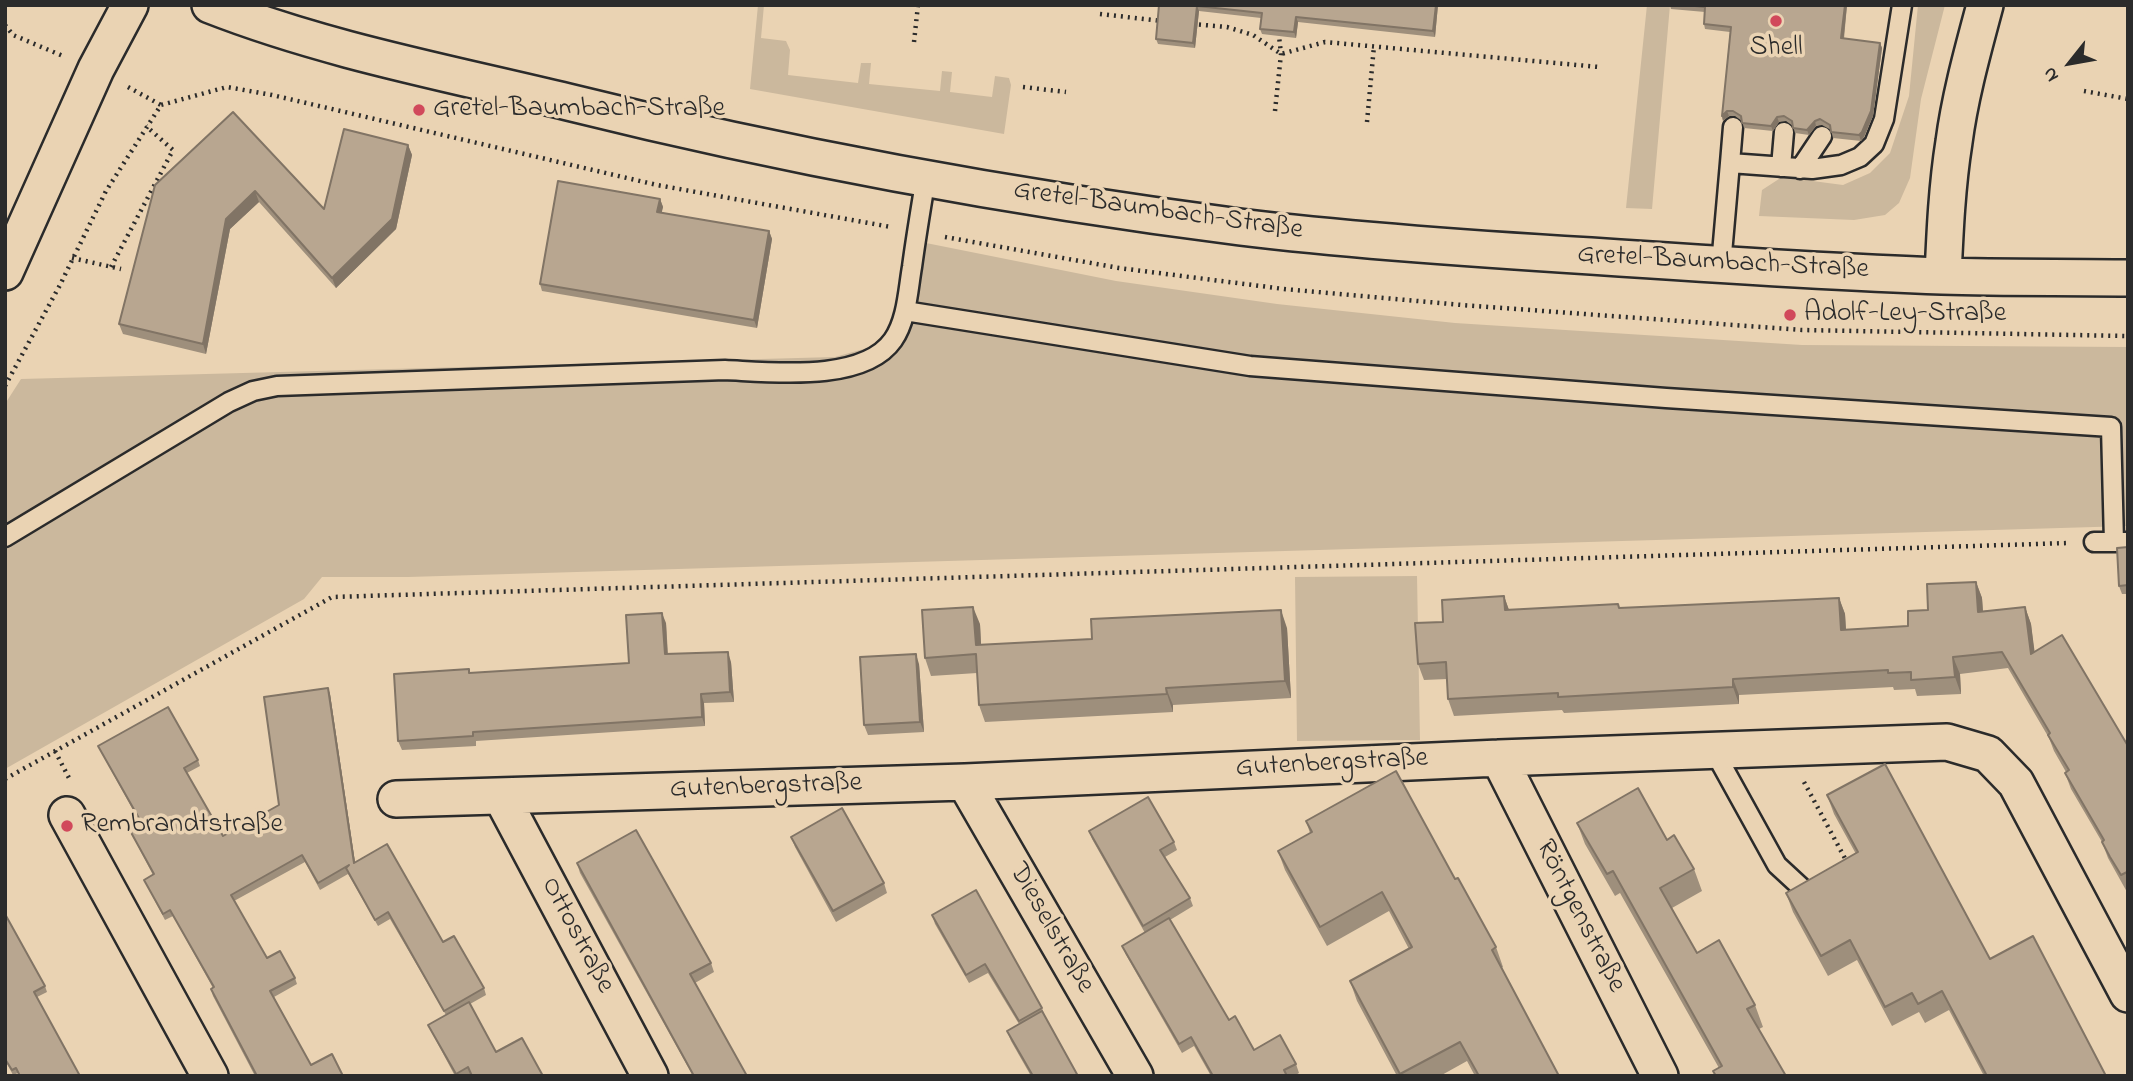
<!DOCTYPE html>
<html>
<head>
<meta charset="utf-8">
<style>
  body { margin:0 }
  #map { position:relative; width:2133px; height:1081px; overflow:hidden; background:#ead3b3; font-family:"Indie Flower",sans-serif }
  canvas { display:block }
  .frame { position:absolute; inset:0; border:7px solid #2b2b2b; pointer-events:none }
  .north { position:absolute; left:2035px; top:28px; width:70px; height:70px; -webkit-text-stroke:5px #ead3b3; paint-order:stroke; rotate:239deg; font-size:19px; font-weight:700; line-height:28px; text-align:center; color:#2b2b2b }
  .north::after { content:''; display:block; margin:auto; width:24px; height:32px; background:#2b2b2b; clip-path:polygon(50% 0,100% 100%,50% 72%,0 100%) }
</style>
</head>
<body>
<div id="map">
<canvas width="2133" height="1081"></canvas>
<div class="frame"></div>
<div class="north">N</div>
</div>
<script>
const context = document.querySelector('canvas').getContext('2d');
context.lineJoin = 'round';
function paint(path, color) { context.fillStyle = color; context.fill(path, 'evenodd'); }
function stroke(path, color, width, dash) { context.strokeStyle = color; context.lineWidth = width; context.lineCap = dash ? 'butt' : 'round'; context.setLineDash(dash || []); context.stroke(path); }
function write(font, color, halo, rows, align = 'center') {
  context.font = font + ' "Indie Flower",sans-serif'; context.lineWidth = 7; context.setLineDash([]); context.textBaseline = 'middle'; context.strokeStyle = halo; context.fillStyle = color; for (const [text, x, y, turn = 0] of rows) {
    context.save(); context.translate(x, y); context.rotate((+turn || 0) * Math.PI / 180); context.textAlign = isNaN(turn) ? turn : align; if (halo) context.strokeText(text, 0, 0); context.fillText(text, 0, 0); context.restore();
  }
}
paint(new Path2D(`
  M758,5H764L761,38L786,41L790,50L788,75L858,83L861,63H871L869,84L940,91L942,71L952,72L950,92L992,97L995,76L1009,78L1011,85L1004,134L750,89Z
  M1647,5H1670L1652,209L1626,208Z
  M1918,5H1945L1921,99L1910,178L1899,203L1885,215L1854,220L1759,216L1762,190L1782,177L1843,185L1870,173L1890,153L1909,96Z
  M916,241L1116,281L1277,304L1455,323L1802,345L2128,347V526L408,577H322L304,599L5,769V404L21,379L835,357L871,347L905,311Z
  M1417,576L1420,740L1297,741L1295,577Z`), '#cbb89d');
const service = new Path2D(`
  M1730,163L1733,127
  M1781,167L1784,132
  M1800,169L1822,136
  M1721,265L1730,163L1812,169L1841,165L1860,157L1874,144L1884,119L1902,5
  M905,311L1250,366L1666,398L2111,427L2114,542
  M5,537L229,402L253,391L277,386L725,370C771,372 863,383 893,340C907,320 908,290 912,267C916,237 921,207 926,177
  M2094,542H2128
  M1714,751L1777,865L1803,889`);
const minor = new Path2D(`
  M210,5C325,50 448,73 568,102C789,157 1014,198 1240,227C1356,241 1474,249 1591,256C1708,264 1825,272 1942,276C2004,278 2066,277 2128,278
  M5,272L96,69L130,5
  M1943,276C1945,231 1947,186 1954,142C1960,96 1973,50 1985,5
  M1499,758L1660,1076
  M965,782L1135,1076
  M501,796L650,1076
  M396,799L965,782L1499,758L1947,742L1988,754L2016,783L2128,994
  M67,815L210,1076`);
stroke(service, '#2b2b2b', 23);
stroke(minor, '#2b2b2b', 40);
stroke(new Path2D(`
  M1100,14L1162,21
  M1192,24L1227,27L1253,35L1281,54L1325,42L1599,67
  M5,25L13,35L63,56
  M914,42L918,5
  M128,87L161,105
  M1023,87L1066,92
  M2084,91L2128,99
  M1275,111L1281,54L1279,36
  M1367,122L1374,46
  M945,237L1119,268L1284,289L1462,305L1802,330L2128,336
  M72,258L121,269
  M111,267L173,150L146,126
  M5,386L60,285L106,191L161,105L227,87L272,95L657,185L891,227
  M55,751L69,778
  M5,779L332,597L2069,543
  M1804,782L1848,864`), '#2b2b2b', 4.5, [2, 5]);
stroke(service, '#ead3b3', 18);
stroke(minor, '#ead3b3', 35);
paint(new Path2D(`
  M1140,5H1438L1435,37L1298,22L1296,38L1262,34L1260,29L1261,18L1199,11L1195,48L1158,44L1156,39L1159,7Z
  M1670,5H1847L1844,39L1880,43L1882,48L1873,116L1864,137L1861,141L1833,138L1831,130L1822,125L1816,126L1809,135L1795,133L1793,126L1786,121L1779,122L1773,131L1744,128L1742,121L1735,116H1729L1723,121L1722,116L1730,32L1705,29L1704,24L1705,12L1671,9Z
  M233,112L324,209L408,145L412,155L396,229L336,288L259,202L230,229L206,354L123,334L119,324Z
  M660,199L663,207L661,213L769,231L772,239L757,328L542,291L540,284Z
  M2128,547V594H2122L2119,586Z
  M1976,582L1982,598L1983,611L2025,607L2031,624L2034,651L2128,746L2127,892L2108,858L2102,842L2071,789L2065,773L2066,772L2054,751L2049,738L2008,668L1960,674L1961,694L1917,696L1915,689L1894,690L1893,687L1739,695V704L1564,713L1562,710L1454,716L1448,699L1447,679L1424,680L1418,664L1443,622L1504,596L1509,610L1618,604L1620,608L1839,598L1845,614L1846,630L1908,626L1928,610Z
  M666,623L668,654L731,662L734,702L704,703L705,726L476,741V746L402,750L398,741L469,669L470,673L629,663Z
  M980,624L981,645L1287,628L1291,698L1173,705V712L985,722L979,705L977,673L931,676L925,658Z
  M919,664L924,732L868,735L864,725Z
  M328,688L330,694L355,862L443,942L484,988L486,995L470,1004L496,1052L543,1076H455L432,1033L428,1025L446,1015L390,919L378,926L348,874L320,890L305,862L234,901L267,958L295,978L297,984L274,997L311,1065L343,1076H255L213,996L211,989L213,988L173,916L165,920L147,886L144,880L153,875L131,833L128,827L139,821L101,752L98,746L198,760L200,766L187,773L223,836L279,805Z
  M1827,795L1990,959L2106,1076H1984L1949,1010L1925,1023L1919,1012L1892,1026L1857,960L1828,976L1793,912L1786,893L1856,854L1834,814Z
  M1306,821L1455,879L1496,947L1503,967L1501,968L1559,1076H1475L1467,1061L1440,1076H1397L1357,1001L1350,981L1409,949L1389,911L1327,946L1285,870L1278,851L1310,833Z
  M1577,823L1667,840L1694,869L1702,891L1672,908L1697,953L1755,1005L1763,1027L1759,1029L1786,1076H1715L1713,1071L1719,1068L1620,893L1615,896L1585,844Z
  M1089,831L1174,842L1177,850L1165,857L1190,898L1193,906L1170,920L1229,1020L1254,1050L1296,1064L1299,1073L1294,1076H1211L1194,1046L1182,1053L1126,955L1122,946L1145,933L1092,839Z
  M791,837L884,883L887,893L836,922L795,847Z
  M577,863L711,963L714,972L695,983L747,1076H693L580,873Z
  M5,914L45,986L47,992L37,997L80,1076H19L18,1073L13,1075L5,1060Z
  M932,915L1042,1008L1045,1017L1078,1076H1031L1011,1041L1007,1031L1019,1024L988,973L969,983L935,924Z`), '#9e8f7c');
paint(new Path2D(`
  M1436,5H1438L1435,37L1433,31Z
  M1845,5H1847L1843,44L1841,38Z
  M1197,6L1199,11L1195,48L1193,43Z
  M1296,17L1298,22L1296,38L1294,32Z
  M1880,43L1882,48L1873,116L1864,137L1861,141L1859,135Z
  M1727,111L1729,116L1723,121L1722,116Z
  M1777,117L1779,122L1773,131L1771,126Z
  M1815,121L1816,126L1809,135L1807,130Z
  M408,145L412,155L396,229L336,288L332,278Z
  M255,191L259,202L230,229L206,354L203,344L226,219Z
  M660,199L663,207L660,220L657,212Z
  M769,231L772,239L757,328L754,320Z
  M1976,582L1982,598L1984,628L1978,612Z
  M1504,596L1510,613L1505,610Z
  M1839,598L1845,614L1847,647L1841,630Z
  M973,607L980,624L982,663L976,645Z
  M2025,607L2031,624L2037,670L2031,654Z
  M1281,610L1287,628L1291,698L1285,681Z
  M662,613L666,623L668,664L665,654Z
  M728,652L731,662L734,702L730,692Z
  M916,654L919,664L924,732L920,722Z
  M1953,657L1960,674L1961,694L1955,677Z
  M1733,679L1739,695V704L1733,687Z
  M328,688L330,694L356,869L354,863Z
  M1166,688L1173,705V712L1167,694Z
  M701,694L704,703L705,726L702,717Z`), '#817465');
const building = new Path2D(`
  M1159,5H1436L1433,31L1296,17L1294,32L1260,29L1262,13L1197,6L1193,43L1156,39Z
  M1685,5H1845L1841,38L1880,43L1871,111L1862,132L1859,135L1831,132L1830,125L1820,119L1815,121L1807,130L1793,128L1792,121L1784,116L1777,117L1771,126L1742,123L1741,116L1733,111H1727L1722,116L1731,27L1704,24L1705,7Z
  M233,112L324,209L344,129L408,145L392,219L332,278L255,191L226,219L203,344L119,324L155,185Z
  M558,181L660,199L657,212L769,231L754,320L540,284Z
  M2128,547V585L2119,586L2117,548Z
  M1976,582L1978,612L2025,607L2031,654L2062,635L2128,746V873L2127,872L2121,875L2110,857L2102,842L2104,840L2065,773L2069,770L2048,735L2050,733L2002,652L1953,657L1955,677L1911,680V672L1888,673V670L1733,679V687L1558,697V693L1448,699L1446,662L1418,664L1415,623L1443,622L1442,600L1504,596L1505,610L1618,604L1619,608L1839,598L1841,630L1908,626V611L1928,610L1927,584Z
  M973,607L976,645L1092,639L1091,619L1281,610L1285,681L1166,688L1167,694L979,705L976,654L925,658L922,610Z
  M662,613L665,654L728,652L730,692L701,694L702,717L473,732V736L398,741L394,674L469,669V673L629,663L626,615Z
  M916,654L920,722L864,725L860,657Z
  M328,688L354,863L387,844L443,942L454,936L484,988L444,1011L388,912L375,920L346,868L349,865L318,883L302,855L231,895L267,958L280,951L295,978L270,991L311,1065L332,1054L343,1076H257L211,989L214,987L170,910L163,914L144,880L154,874L128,827L140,820L98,746L168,707L198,760L184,768L223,836L279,805L264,697Z
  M1885,764L1990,959L2033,936L2106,1076H1987L1942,991L1918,1004L1912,993L1885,1007L1850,940L1821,956L1786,893L1858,852L1827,795Z
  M1396,771L1455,879L1458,878L1496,947L1492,950L1559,1076H1479L1460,1042L1400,1074L1350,981L1412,947L1382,892L1320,927L1278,851L1312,832L1306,821Z
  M1638,788L1667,840L1674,835L1694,869L1660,888L1697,953L1719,940L1755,1005L1747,1009L1786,1076H1716L1713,1071L1722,1066L1613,871L1607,874L1577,823Z
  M1148,797L1174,842L1160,850L1190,898L1143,926L1089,831Z
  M842,808L884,883L833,911L791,837Z
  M636,830L711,963L690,974L747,1076H694L577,863Z
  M976,890L1042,1008L1019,1021L985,964L966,975L932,915Z
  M5,914L45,986L34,992L80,1076H20L16,1068L12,1070L5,1059Z
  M1169,918L1229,1020L1235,1016L1254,1050L1280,1035L1296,1064L1284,1070L1287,1076H1213L1191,1037L1179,1044L1122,946Z
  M469,1002L496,1052L522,1038L543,1076H472L468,1067L456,1074L428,1025Z
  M1042,1011L1078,1076H1033L1007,1031Z`);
paint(building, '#b8a690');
stroke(building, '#817465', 2);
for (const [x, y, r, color] of [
  [1776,21,7,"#d1495b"],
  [419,110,7,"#d1495b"],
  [1790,315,7,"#d1495b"],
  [67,826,7,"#d1495b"]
]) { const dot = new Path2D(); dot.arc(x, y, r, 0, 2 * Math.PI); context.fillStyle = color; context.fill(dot); stroke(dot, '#ead3b3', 2.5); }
write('28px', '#2b2b2b', '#ead3b3', [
  ["Shell",1776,49,"center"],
  ["Gretel-Baumbach-Straße",433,110],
  ["Adolf-Ley-Straße",1804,315],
  ["Rembrandtstraße",81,826]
], 'left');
write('28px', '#2b2b2b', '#ead3b3', [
  ["Gretel-Baumbach-Straße",1158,212,8],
  ["Gretel-Baumbach-Straße",1723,264,3],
  ["Gutenbergstraße",1332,765,-3],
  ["Gutenbergstraße",766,788,-2],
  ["Röntgenstraße",1579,917,63],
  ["Dieselstraße",1050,929,60],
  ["Ottostraße",576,936,62]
]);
</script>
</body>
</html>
